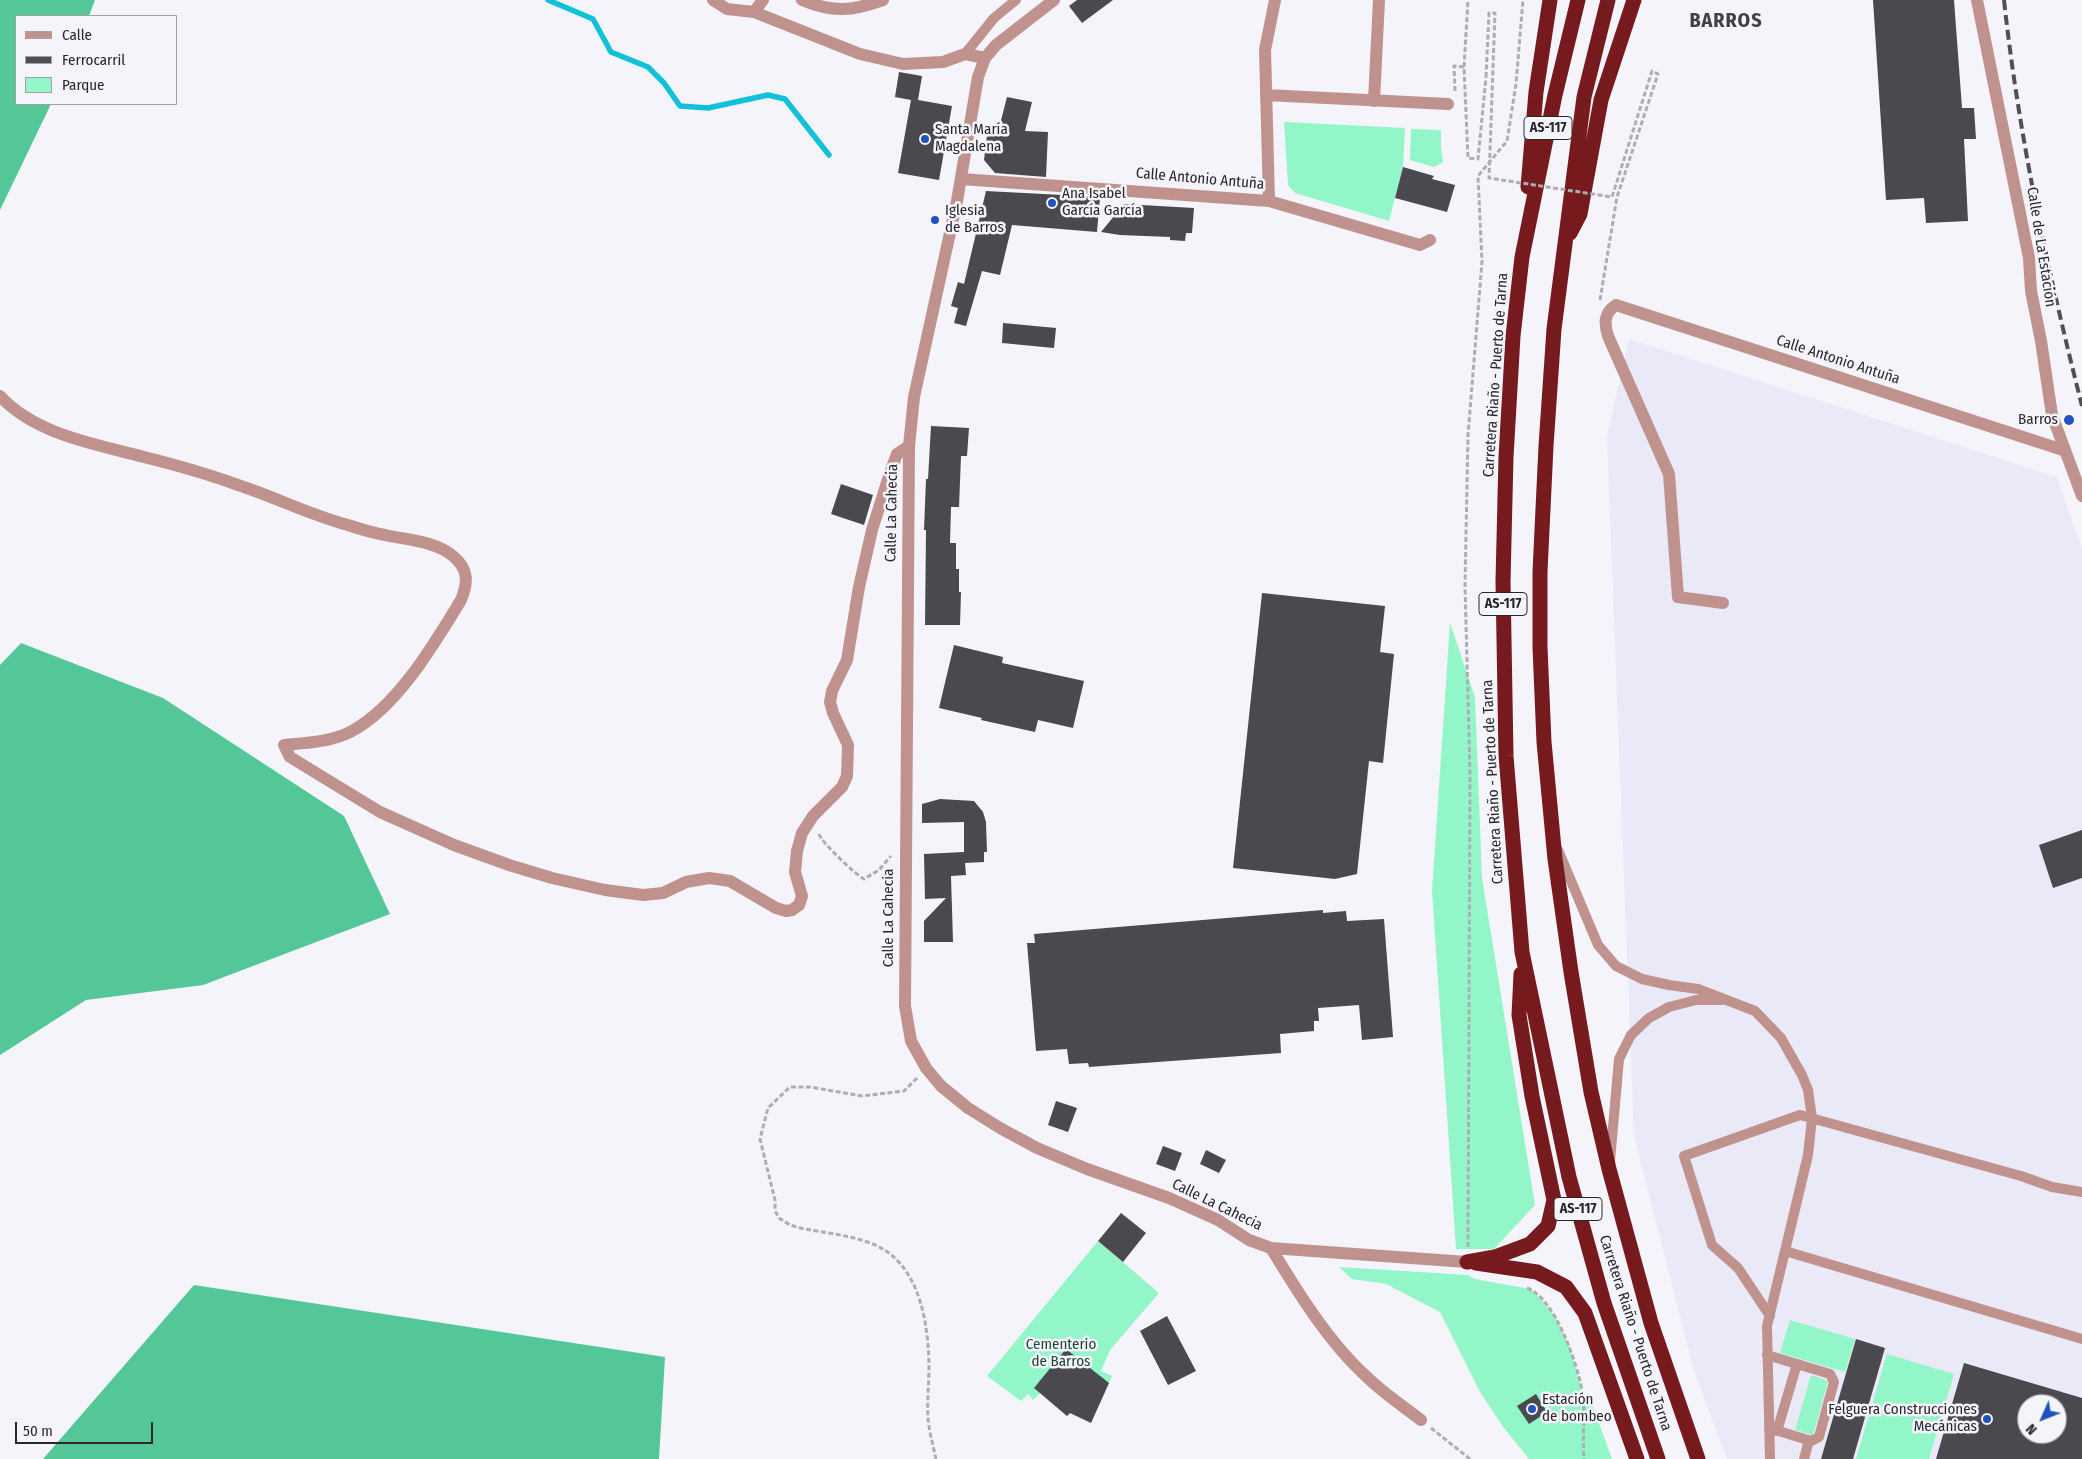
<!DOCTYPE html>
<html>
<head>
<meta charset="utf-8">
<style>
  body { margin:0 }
  #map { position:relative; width:2082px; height:1459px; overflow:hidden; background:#f4f4fa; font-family:"Fira Sans Condensed",sans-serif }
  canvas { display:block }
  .legend { position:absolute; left:15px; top:15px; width:162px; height:90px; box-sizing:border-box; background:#f4f4fa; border:1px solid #a2a2a7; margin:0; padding:6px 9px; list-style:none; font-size:15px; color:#28272a }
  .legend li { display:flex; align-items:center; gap:10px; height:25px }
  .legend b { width:25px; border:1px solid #a2a2a7 }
  .north { position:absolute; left:2017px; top:1394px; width:50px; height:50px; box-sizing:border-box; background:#f4f4fa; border:1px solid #a2a2a7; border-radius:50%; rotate:226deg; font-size:14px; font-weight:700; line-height:20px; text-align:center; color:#28272a }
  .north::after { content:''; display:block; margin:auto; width:18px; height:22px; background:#2052bf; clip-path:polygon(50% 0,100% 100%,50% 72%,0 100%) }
  .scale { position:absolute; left:15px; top:1422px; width:138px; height:22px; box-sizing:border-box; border:2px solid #28272a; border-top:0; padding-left:6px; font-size:15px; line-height:18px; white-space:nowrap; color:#28272a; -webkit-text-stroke:4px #f4f4fa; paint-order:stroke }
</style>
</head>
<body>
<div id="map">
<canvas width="2082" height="1459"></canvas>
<ul class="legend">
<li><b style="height:6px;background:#c0928e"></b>Calle</li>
<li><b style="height:6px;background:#504f52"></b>Ferrocarril</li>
<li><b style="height:14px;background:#93f6c9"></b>Parque</li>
</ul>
<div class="north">N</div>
<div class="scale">50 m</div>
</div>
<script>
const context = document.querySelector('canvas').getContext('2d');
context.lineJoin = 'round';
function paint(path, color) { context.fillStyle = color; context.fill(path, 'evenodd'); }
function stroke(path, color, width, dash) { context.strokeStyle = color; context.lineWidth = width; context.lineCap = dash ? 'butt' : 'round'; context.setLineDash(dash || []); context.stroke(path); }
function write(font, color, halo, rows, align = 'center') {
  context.font = font + ' "Fira Sans Condensed",sans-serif'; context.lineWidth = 5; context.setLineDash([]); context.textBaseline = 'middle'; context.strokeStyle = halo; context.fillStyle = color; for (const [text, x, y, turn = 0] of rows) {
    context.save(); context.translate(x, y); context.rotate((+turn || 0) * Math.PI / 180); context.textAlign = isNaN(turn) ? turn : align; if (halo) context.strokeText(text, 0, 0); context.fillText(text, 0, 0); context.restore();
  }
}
paint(new Path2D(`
  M1629,339L2057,477L2082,549V1459H1727L1693,1368L1634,1135L1607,437ZM2027,1404H2057V1434H2027Z`), '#eae9f7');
paint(new Path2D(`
  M1284,122L1405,128L1403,167L1389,221L1295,193L1288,185Z
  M1411,129L1441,130V147L1443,162L1434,167L1410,160Z
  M1450,623L1475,697L1482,878L1535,1205L1494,1249H1456L1432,891Z
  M1098,1241L1159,1293L1110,1350L1101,1371L1112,1376L1091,1423L1071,1412L1067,1416L1040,1393L1033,1400L1028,1394L1021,1401L987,1376Z
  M1339,1267L1468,1275L1475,1279L1530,1289L1542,1300L1555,1317L1569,1345L1582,1391L1591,1401L1612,1459H1529L1504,1428L1480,1392L1440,1312L1386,1284L1352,1279Z
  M1790,1320L1855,1339L1845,1372L1780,1353Z
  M1887,1354L1954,1374L1929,1459H1856Z
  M1811,1375L1828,1381L1813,1435L1795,1430Z`), '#93f6c9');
paint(new Path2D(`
  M0,0H95L89,16H16V104H51L0,210Z
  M21,643L163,698L344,816L390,914L203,985L86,1000L0,1055V665Z
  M194,1285L665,1357L659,1459H43Z`), '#53c798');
stroke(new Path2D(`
  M548,0L593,19L611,52L648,67L664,83L680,106L708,108L768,95L785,99L829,155`), '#12c1d7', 5.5);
paint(new Path2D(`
  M1077,0H1113L1082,23L1069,6Z
  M1873,0H1954L1962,108H1974L1976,139H1964L1968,221L1926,223L1924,198L1886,200Z
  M899,72L922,76L918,100L952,106L939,180L898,173L911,100L895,97Z
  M1007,97L1032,102L1025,131L1048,132L1046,177L995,173L984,160L987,136H997Z
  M1403,167L1434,176L1432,179L1455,185L1447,212L1395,198Z
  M986,191L1100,197L1097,232L1012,225L1000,275L982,271L966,326L954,323L958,308L951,306L958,282L964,284Z
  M1124,204L1194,208L1192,233H1186L1185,241L1170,240V237L1120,235L1101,232Z
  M1003,323L1056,328L1054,348L1002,343Z
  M931,426L969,428L967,456H961L959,507H951L950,543H956V569H959V592H961L960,625H925L926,530H924L926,479H928Z
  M841,484L873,495L864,525L831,514Z
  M1262,593L1385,606L1380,652L1394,654L1383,763L1369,761L1357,874L1335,879L1233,868Z
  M954,645L1003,657L1002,663L1084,681L1073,728L1038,720L1035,732L981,720L982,718L939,708Z
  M940,799L974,801L983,812L986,822L987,852H984V862L965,863L966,875L951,876L953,942H924V921L946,898L925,899L924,854L964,852V822L922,823V804Z
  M2082,830V878L2053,888L2039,845Z
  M1323,910V913L1346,911L1347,921L1384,919L1393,1037L1362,1040L1359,1005L1318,1008L1319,1021H1314V1031L1280,1034L1281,1053L1089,1067L1088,1063L1069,1064L1067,1049L1036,1051L1027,943H1035L1034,934Z
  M1056,1101L1077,1108L1068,1132L1048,1125Z
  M1163,1146L1182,1153L1175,1171L1156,1164Z
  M1206,1150L1226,1160L1219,1173L1200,1164Z
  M1121,1213L1146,1233L1123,1262L1098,1241Z
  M1167,1316L1196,1371L1168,1385L1140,1331Z
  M1856,1339L1885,1348L1853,1459H1821Z
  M1066,1349L1109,1383L1091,1423L1070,1413L1067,1416L1034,1388Z
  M1964,1363L2082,1398V1459H1936ZM2027,1404H2057V1434H2027Z
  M1536,1394L1547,1412L1529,1424L1517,1406Z`), '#4a494e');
stroke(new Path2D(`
  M1464,67L1468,0
  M1455,91L1454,66L1464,67L1468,158L1478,159L1486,77
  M1600,300L1617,197
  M819,834C821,842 856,875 864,879L879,870L891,856
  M917,1078L904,1091L862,1096L810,1087H790L768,1108L760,1139L775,1200V1211L779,1218L790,1225L800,1228C824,1233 852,1235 875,1245C919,1264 928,1321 929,1364C929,1382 927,1400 928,1418C929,1431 933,1445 936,1459
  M1468,1247L1470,774L1465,585L1468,435L1482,262L1478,176L1507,141L1516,84L1523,0
  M1527,1288C1555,1298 1577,1363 1582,1390C1586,1412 1582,1437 1584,1459
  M1431,1428L1470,1459`), '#aeadb2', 3, [5, 2.5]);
stroke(new Path2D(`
  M965,54L994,18L1016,0
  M1558,850L1598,945L1616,966L1642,979L1669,985L1698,989L1755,1011L1781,1038L1802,1075L1808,1090L1812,1118L1808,1155L1767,1326L1770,1459
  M1610,1161L1619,1059L1631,1035L1649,1018L1669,1007L1696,1000H1722
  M1785,1251L2082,1339
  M1770,1316L1738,1268L1712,1245L1684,1156L1800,1115L2021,1176L2052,1187L2082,1192
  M1767,1355L1830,1374L1834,1382L1819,1437L1811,1441L1769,1428
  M1777,1431L1797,1364
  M1804,1459L1809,1440`), '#c0928e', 10);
stroke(new Path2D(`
  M713,0L727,9L754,12L860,54L903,64L943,62L965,54L985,58
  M802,0C833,13 852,11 883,0
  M1054,0L996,45L985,58L978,77L957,201L914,397L909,446L905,1006L911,1041L926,1068L941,1086L968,1108L1000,1128L1037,1148L1087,1169L1169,1198L1218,1220L1249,1240L1271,1248L1467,1262
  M1977,0L2029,258L2031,291L2041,341L2052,415L2082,496
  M754,12L763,0
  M1266,95L1448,104
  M1374,101L1379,0
  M961,179L1269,201L1420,245L1430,240
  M1269,201L1265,50L1275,0
  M0,396C36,435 96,444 144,457C176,465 208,474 238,485C275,497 310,515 348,525C360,529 373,533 385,535C407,540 435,541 453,556C469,569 468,583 461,600C434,644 398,706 352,731C332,742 306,743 284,745L290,757L380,812L454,845L509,865L552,878L605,890L643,895L663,893L686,882L709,878L730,881L776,908L786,911L792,910L799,905L802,896L795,872L797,851L802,833L813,816L842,787L847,776L848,745L833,713L830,702L832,691L847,660L859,587L872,530L890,473L897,454L909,446
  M1723,603L1678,597L1669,474L1608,336C1604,323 1604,313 1616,305L2063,450
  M1271,1248C1297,1291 1329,1343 1367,1377C1383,1393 1403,1406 1421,1420`), '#c0928e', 12);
stroke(new Path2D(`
  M1578,0L1555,95L1522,257L1513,336L1506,457L1503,581L1506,756L1522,952L1569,1177L1604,1303L1658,1459
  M1608,0L1584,97L1554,329L1546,446L1540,572V647L1544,742L1555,859L1571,972L1591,1092L1609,1169L1651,1323L1698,1459
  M1528,187L1536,92L1550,0
  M1570,233L1580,214L1601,100L1634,0
  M1467,1262L1495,1257L1530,1244L1548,1226L1554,1200L1532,1096L1519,1015L1521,974
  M1476,1263L1537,1272L1566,1287L1585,1313L1637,1459`), '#761a1e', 15);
stroke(new Path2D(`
  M2004,0C2019,138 2048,272 2082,406`), '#504f52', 4, [10, 5]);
stroke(new Path2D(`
  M1486,77L1489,13H1495L1489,178L1612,197L1652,71L1658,74L1617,197`), '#aeadb2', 3, [5, 2.5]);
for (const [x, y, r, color] of [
  [925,139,5,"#2052bf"],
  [1052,203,5,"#2052bf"],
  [935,220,5,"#2052bf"],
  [2069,420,6,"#2052bf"],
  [1532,1409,5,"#2052bf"],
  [1987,1419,5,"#2052bf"]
]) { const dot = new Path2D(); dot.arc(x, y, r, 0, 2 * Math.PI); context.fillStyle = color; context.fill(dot); stroke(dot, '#f4f4fa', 2); }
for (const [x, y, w] of [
  [1548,128,48],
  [1503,604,48],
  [1578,1209,48]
]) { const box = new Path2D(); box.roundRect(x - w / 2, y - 11.5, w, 23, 4); context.fillStyle = '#f4f4fa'; context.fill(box); stroke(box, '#28272a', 1); }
write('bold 14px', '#28272a', null, [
  ["AS-117",1548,128],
  ["AS-117",1503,604],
  ["AS-117",1578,1209]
]);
write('15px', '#28272a', '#f4f4fa', [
  ["Santa María",935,130],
  ["Magdalena",935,147],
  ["Ana Isabel",1062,194],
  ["García García",1062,211],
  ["Iglesia",945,211],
  ["de Barros",945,228],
  ["Barros",2058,420,"right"],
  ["Estación",1542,1400],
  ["de bombeo",1542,1417],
  ["Felguera Construcciones",1977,1410,"right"],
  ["Mecánicas",1977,1427,"right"]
], 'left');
write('15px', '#28272a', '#f4f4fa', [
  ["Calle Antonio Antuña",1200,179,5],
  ["Calle de La Estación",2041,247,81],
  ["Calle Antonio Antuña",1838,360,18],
  ["Carretera Riaño - Puerto de Tarna",1496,375,-86],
  ["Calle La Cahecia",892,513,-89],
  ["Carretera Riaño - Puerto de Tarna",1493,782,-93],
  ["Calle La Cahecia",889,918,-90],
  ["Calle La Cahecia",1217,1205,26],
  ["Carretera Riaño - Puerto de Tarna",1635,1333,72]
]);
write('15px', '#184835', '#f4f4fa', [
  ["Cementerio",1061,1345],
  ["de Barros",1061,1362]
]);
context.letterSpacing = '1px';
write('bold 20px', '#404045', '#f4f4fa', [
  ["BARROS",1726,21]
]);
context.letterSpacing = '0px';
</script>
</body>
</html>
